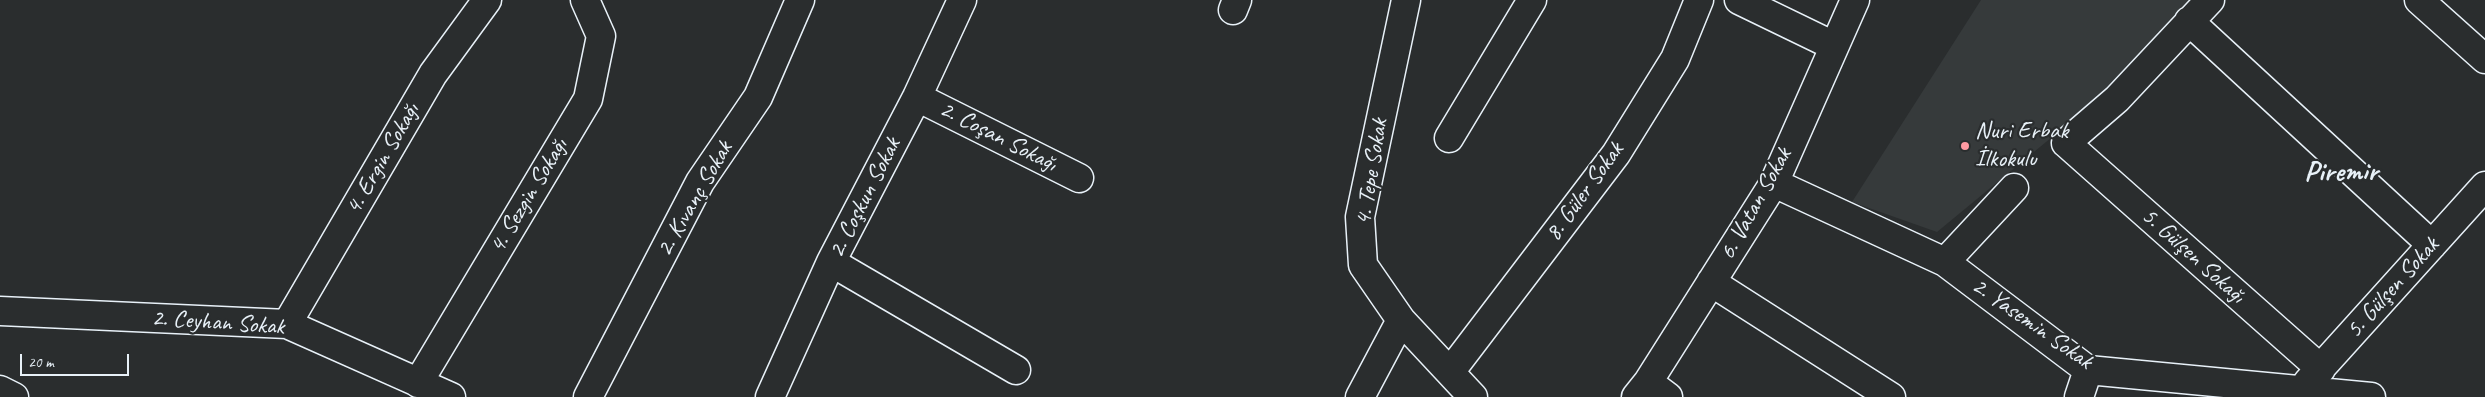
<!DOCTYPE html>
<html>
<head>
<meta charset="utf-8">
<style>
  body { margin:0 }
  #map { position:relative; width:2485px; height:397px; overflow:hidden; background:#2a2d2e; font-family:Caveat,sans-serif }
  canvas { display:block }
  .scale { position:absolute; left:20px; top:354px; width:109px; height:22px; box-sizing:border-box; border:2px solid #e8f1f8; border-top:0; padding-left:6px; font-size:15px; line-height:18px; white-space:nowrap; color:#e8f1f8; -webkit-text-stroke:4px #2a2d2e; paint-order:stroke }
</style>
</head>
<body>
<div id="map">
<canvas width="2485" height="397"></canvas>
<div class="scale">20 m</div>
</div>
<script>
const context = document.querySelector('canvas').getContext('2d');
context.lineJoin = 'round';
function paint(path, color) { context.fillStyle = color; context.fill(path, 'evenodd'); }
function stroke(path, color, width, dash) { context.strokeStyle = color; context.lineWidth = width; context.lineCap = dash ? 'butt' : 'round'; context.setLineDash(dash || []); context.stroke(path); }
function write(font, color, halo, rows, align = 'center') {
  context.font = font + ' Caveat,sans-serif'; context.lineWidth = 4.5; context.setLineDash([]); context.textBaseline = 'middle'; context.strokeStyle = halo; context.fillStyle = color; for (const [text, x, y, turn = 0] of rows) {
    context.save(); context.translate(x, y); context.rotate((+turn || 0) * Math.PI / 180); context.textAlign = isNaN(turn) ? turn : align; if (halo) context.strokeText(text, 0, 0); context.fillText(text, 0, 0); context.restore();
  }
}
paint(new Path2D(`
  M1981,0H2190L2109,90L1937,232L1852,202Z`), '#363a3b');
const street = new Path2D(`
  M1406,0L1360,217L1363,265L1401,320L1473,397
  M1739,0L1834,46
  M2210,0L2117,99L2066,143L2321,369
  M2419,0L2485,59
  M1233,10L1237,0
  M2189,21L2432,245
  M917,97L1079,178
  M1449,138L1532,0
  M1774,183L1945,262L2088,370L2371,397
  M831,262L1016,370
  M1945,262L2014,188
  M1711,282L1891,397
  M0,311L287,324L451,397
  M287,324L433,74L487,0
  M1450,372L1616,154L1675,59L1699,0
  M1648,382L1668,397
  M2308,382L2485,186
  M418,383L588,99L601,36L585,0
  M588,397L700,182L758,97L800,0
  M770,397L831,262L917,97L962,0
  M1360,397L1401,320
  M1636,397L1648,382L1774,183L1855,0
  M2079,397L2088,370`);
const secondary = new Path2D(`
  M0,390L14,397`);
stroke(street, '#e8f1f8', 31);
stroke(secondary, '#e8f1f8', 31);
stroke(street, '#2a2d2e', 28);
stroke(secondary, '#2a2d2e', 28);
for (const [x, y, r, color] of [
  [1965,146,5,"#ff9aa2"]
]) { const dot = new Path2D(); dot.arc(x, y, r, 0, 2 * Math.PI); context.fillStyle = color; context.fill(dot); stroke(dot, '#2a2d2e', 2); }
write('24px', '#e8f1f8', '#2a2d2e', [
  ["Nuri Erbak",1975,132],
  ["İlkokulu",1975,160]
], 'left');
write('24px', '#e8f1f8', '#2a2d2e', [
  ["2. Coşan Sokağı",998,137,27],
  ["4. Ergin Sokağı",383,159,-60],
  ["4. Tepe Sokak",1372,172,-81],
  ["8. Güler Sokak",1585,192,-54],
  ["4. Sezgin Sokağı",529,196,-59],
  ["2. Coşkun Sokak",865,198,-63],
  ["2. Kıvanç Sokak",695,199,-60],
  ["6. Vatan Sokak",1756,204,-61],
  ["5. Gülşen Sokağı",2193,256,42],
  ["5. Gülşen Sokak",2393,288,-48],
  ["2. Ceyhan Sokak",218,323,4],
  ["2. Yasemin Sokak",2032,324,35]
]);
write('bold 29px', '#e8f1f8', '#2a2d2e', [
  ["Piremir",2341,172]
]);
</script>
</body>
</html>
